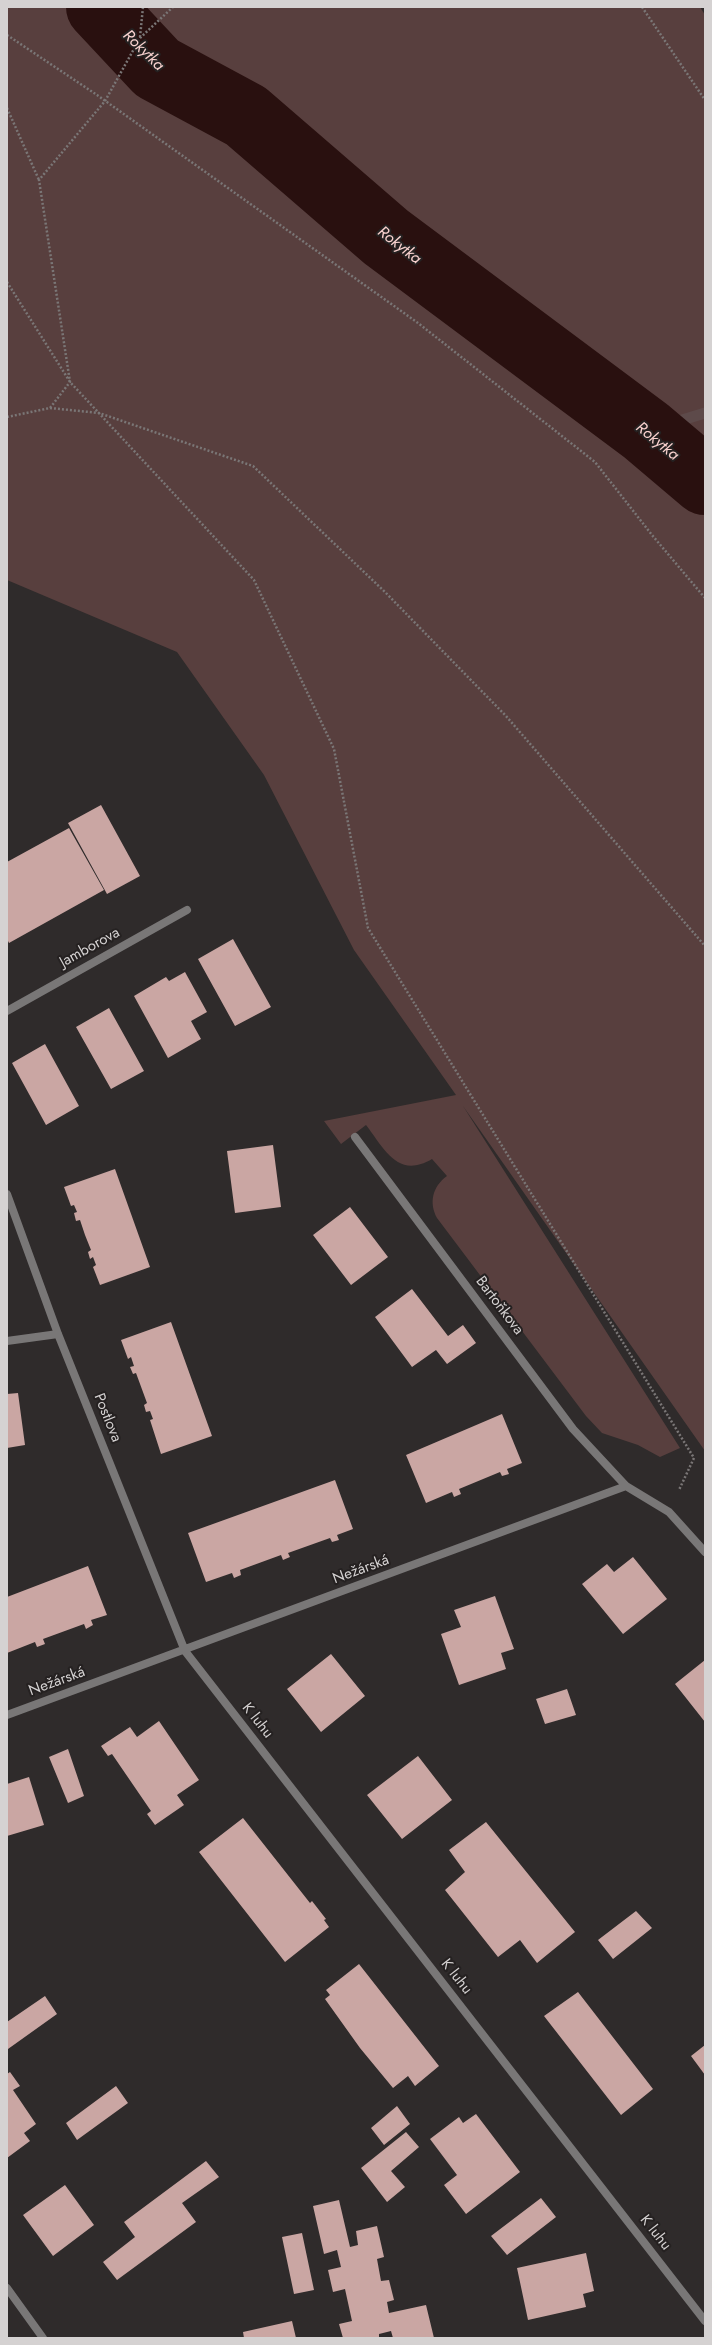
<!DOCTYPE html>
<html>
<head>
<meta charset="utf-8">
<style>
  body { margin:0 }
  #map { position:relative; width:712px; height:2345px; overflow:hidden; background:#2f2b2b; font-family:Jost,sans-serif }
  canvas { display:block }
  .frame { position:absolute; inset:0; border:8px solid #d5d2d2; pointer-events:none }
</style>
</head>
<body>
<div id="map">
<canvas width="712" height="2345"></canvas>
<div class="frame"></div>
</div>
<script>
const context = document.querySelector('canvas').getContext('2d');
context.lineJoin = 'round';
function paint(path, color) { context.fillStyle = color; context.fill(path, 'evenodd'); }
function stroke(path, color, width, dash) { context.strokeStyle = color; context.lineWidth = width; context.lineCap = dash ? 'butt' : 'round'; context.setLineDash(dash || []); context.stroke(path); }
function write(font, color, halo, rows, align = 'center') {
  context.font = font + ' Jost,sans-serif'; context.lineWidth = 4; context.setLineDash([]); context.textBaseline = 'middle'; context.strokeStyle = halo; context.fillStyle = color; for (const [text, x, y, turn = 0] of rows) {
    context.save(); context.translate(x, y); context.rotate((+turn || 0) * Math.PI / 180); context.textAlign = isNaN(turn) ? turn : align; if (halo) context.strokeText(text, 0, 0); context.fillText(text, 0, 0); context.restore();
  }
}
paint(new Path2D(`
  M7,7H700L705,15V1451L463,1106L680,1448L660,1457L638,1445L602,1433L586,1416L437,1218C429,1203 432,1187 447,1176L432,1159C398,1179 385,1150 366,1125L341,1144L324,1121L456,1095L354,950L264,775L177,652L7,580Z`), '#583f3e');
stroke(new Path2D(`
  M646,431L705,413`), '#5d4a4a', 11);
stroke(new Path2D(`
  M100,7L157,68L246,116L386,237L646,431L705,481`), '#29100f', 68);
paint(new Path2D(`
  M101,805L140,876L107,894L68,823Z
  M69,828L104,890L9,943L7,939V862Z
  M233,939L271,1007L235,1026L198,959Z
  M185,972L207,1012L191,1021L201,1039L168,1058L134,996L166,977L169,981Z
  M109,1008L144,1071L111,1089L76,1027Z
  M45,1044L79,1106L46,1125L12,1063Z
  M273,1145L281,1207L235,1213L227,1151Z
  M115,1169L150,1267L100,1285L93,1267L96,1265L93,1257L90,1259L88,1252L91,1250L85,1235L80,1220L76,1221L74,1213L77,1212L74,1205L71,1206L64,1187Z
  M350,1207L388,1257L351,1285L313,1235Z
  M412,1289L448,1336L463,1325L476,1343L447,1364L436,1350L412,1367L375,1317Z
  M171,1322L212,1436L161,1454L150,1420L153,1419L150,1411L146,1412L144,1405L147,1403L136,1373L133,1374L130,1367L134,1366L131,1357L128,1359L121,1340Z
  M18,1393L25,1445L7,1448V1394Z
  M502,1414L522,1463L507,1469L509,1474L502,1476L500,1472L459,1489L461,1494L454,1497L452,1492L426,1503L406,1455Z
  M335,1480L353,1529L337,1535L339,1540L332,1542L330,1538L288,1553L290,1557L283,1560L281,1555L240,1570L241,1575L234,1578L232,1573L206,1582L188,1533Z
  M633,1557L667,1599L623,1634L582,1584L607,1564L614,1572Z
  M88,1566L107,1615L91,1620L93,1625L86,1629L84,1624L43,1639L45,1644L37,1647L35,1642L7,1653V1597Z
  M495,1596L514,1649L501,1653L506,1669L459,1685L441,1634L461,1627L454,1610Z
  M331,1654L365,1696L321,1732L287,1689Z
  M705,1660V1722L675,1684Z
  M567,1689L576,1715L545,1724L536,1699Z
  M159,1721L199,1780L177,1795L184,1805L155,1825L147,1814L151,1811L112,1754L108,1756L101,1746L130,1727L137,1737Z
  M68,1749L84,1796L68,1803L49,1757Z
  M418,1756L452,1800L402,1839L367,1795Z
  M29,1777L44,1825L7,1836V1784Z
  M243,1818L310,1903L312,1901L326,1919L324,1920L329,1927L285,1962L199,1852Z
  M486,1822L575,1932L537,1963L520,1940L498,1957L445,1890L465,1872L449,1850Z
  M636,1911L652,1928L613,1959L598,1940Z
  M359,1964L439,2066L415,2086L408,2076L393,2088L360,2048L325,1999L330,1995L326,1990Z
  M578,1992L653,2089L621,2115L544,2016Z
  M45,1996L57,2014L8,2049L7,2022Z
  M705,2045V2075L691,2056Z
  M10,2072L20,2086L13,2090L36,2124L24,2133L30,2141L7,2158V2074Z
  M116,2086L128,2103L77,2140L66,2123Z
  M397,2106L410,2124L384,2145L371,2128Z
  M476,2114L520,2172L466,2214L444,2185L457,2175L430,2139L459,2117L463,2123Z
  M406,2132L419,2147L391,2171L405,2187L387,2202L361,2168Z
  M206,2161L219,2177L182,2203L196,2222L117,2280L103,2262L135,2237L124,2222Z
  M65,2185L94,2225L53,2256L23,2215Z
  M541,2198L556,2217L507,2255L491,2236Z
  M339,2200L350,2247L358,2245L356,2231L377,2226L384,2257L377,2259L381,2281L389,2280L394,2300L387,2302L389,2313L426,2305L434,2338H393L391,2331L379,2334V2338H343L339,2324L352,2321L345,2289L333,2292L328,2270L341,2267L337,2250L324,2254L313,2206Z
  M302,2233L314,2290L294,2294L282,2237Z
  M586,2253L594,2291L583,2294L586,2307L528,2320L517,2268Z
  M292,2321L296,2338H244L243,2332Z`), '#caa6a3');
stroke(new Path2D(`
  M642,7L705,100
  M7,35L97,95L418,323L595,462L652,535L705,598
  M140,37L143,7
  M7,108L39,180
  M7,282L70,382L254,580L334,749L368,928L694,1458L679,1490
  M50,408L99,413L253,466L385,592L506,716L705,946
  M7,417L50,408L70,382L39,180L105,101L140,38L173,7`), '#7a7676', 2.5, [2, 2]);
stroke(new Path2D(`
  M7,1011L187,910
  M355,1137L573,1429L626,1486L669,1512L705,1552
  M7,1194L58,1334L185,1651L705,2321
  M7,1341L58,1334
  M7,1715L626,1486
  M7,2288L43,2338`), '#797777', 8);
write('15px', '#d5d2d2', '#252121', [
  ["Jamborova",90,948,-29],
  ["Bartoňkova",499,1306,53],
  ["Postlova",107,1418,68],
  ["Nežárská",361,1570,-20],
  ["Nežárská",57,1682,-20],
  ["K luhu",257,1721,52],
  ["K luhu",456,1977,52],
  ["K luhu",655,2233,52]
]);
write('italic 16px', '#f9d2cf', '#252121', [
  ["Rokytka",143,51,44],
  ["Rokytka",399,246,38],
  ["Rokytka",657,442,39]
]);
</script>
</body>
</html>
